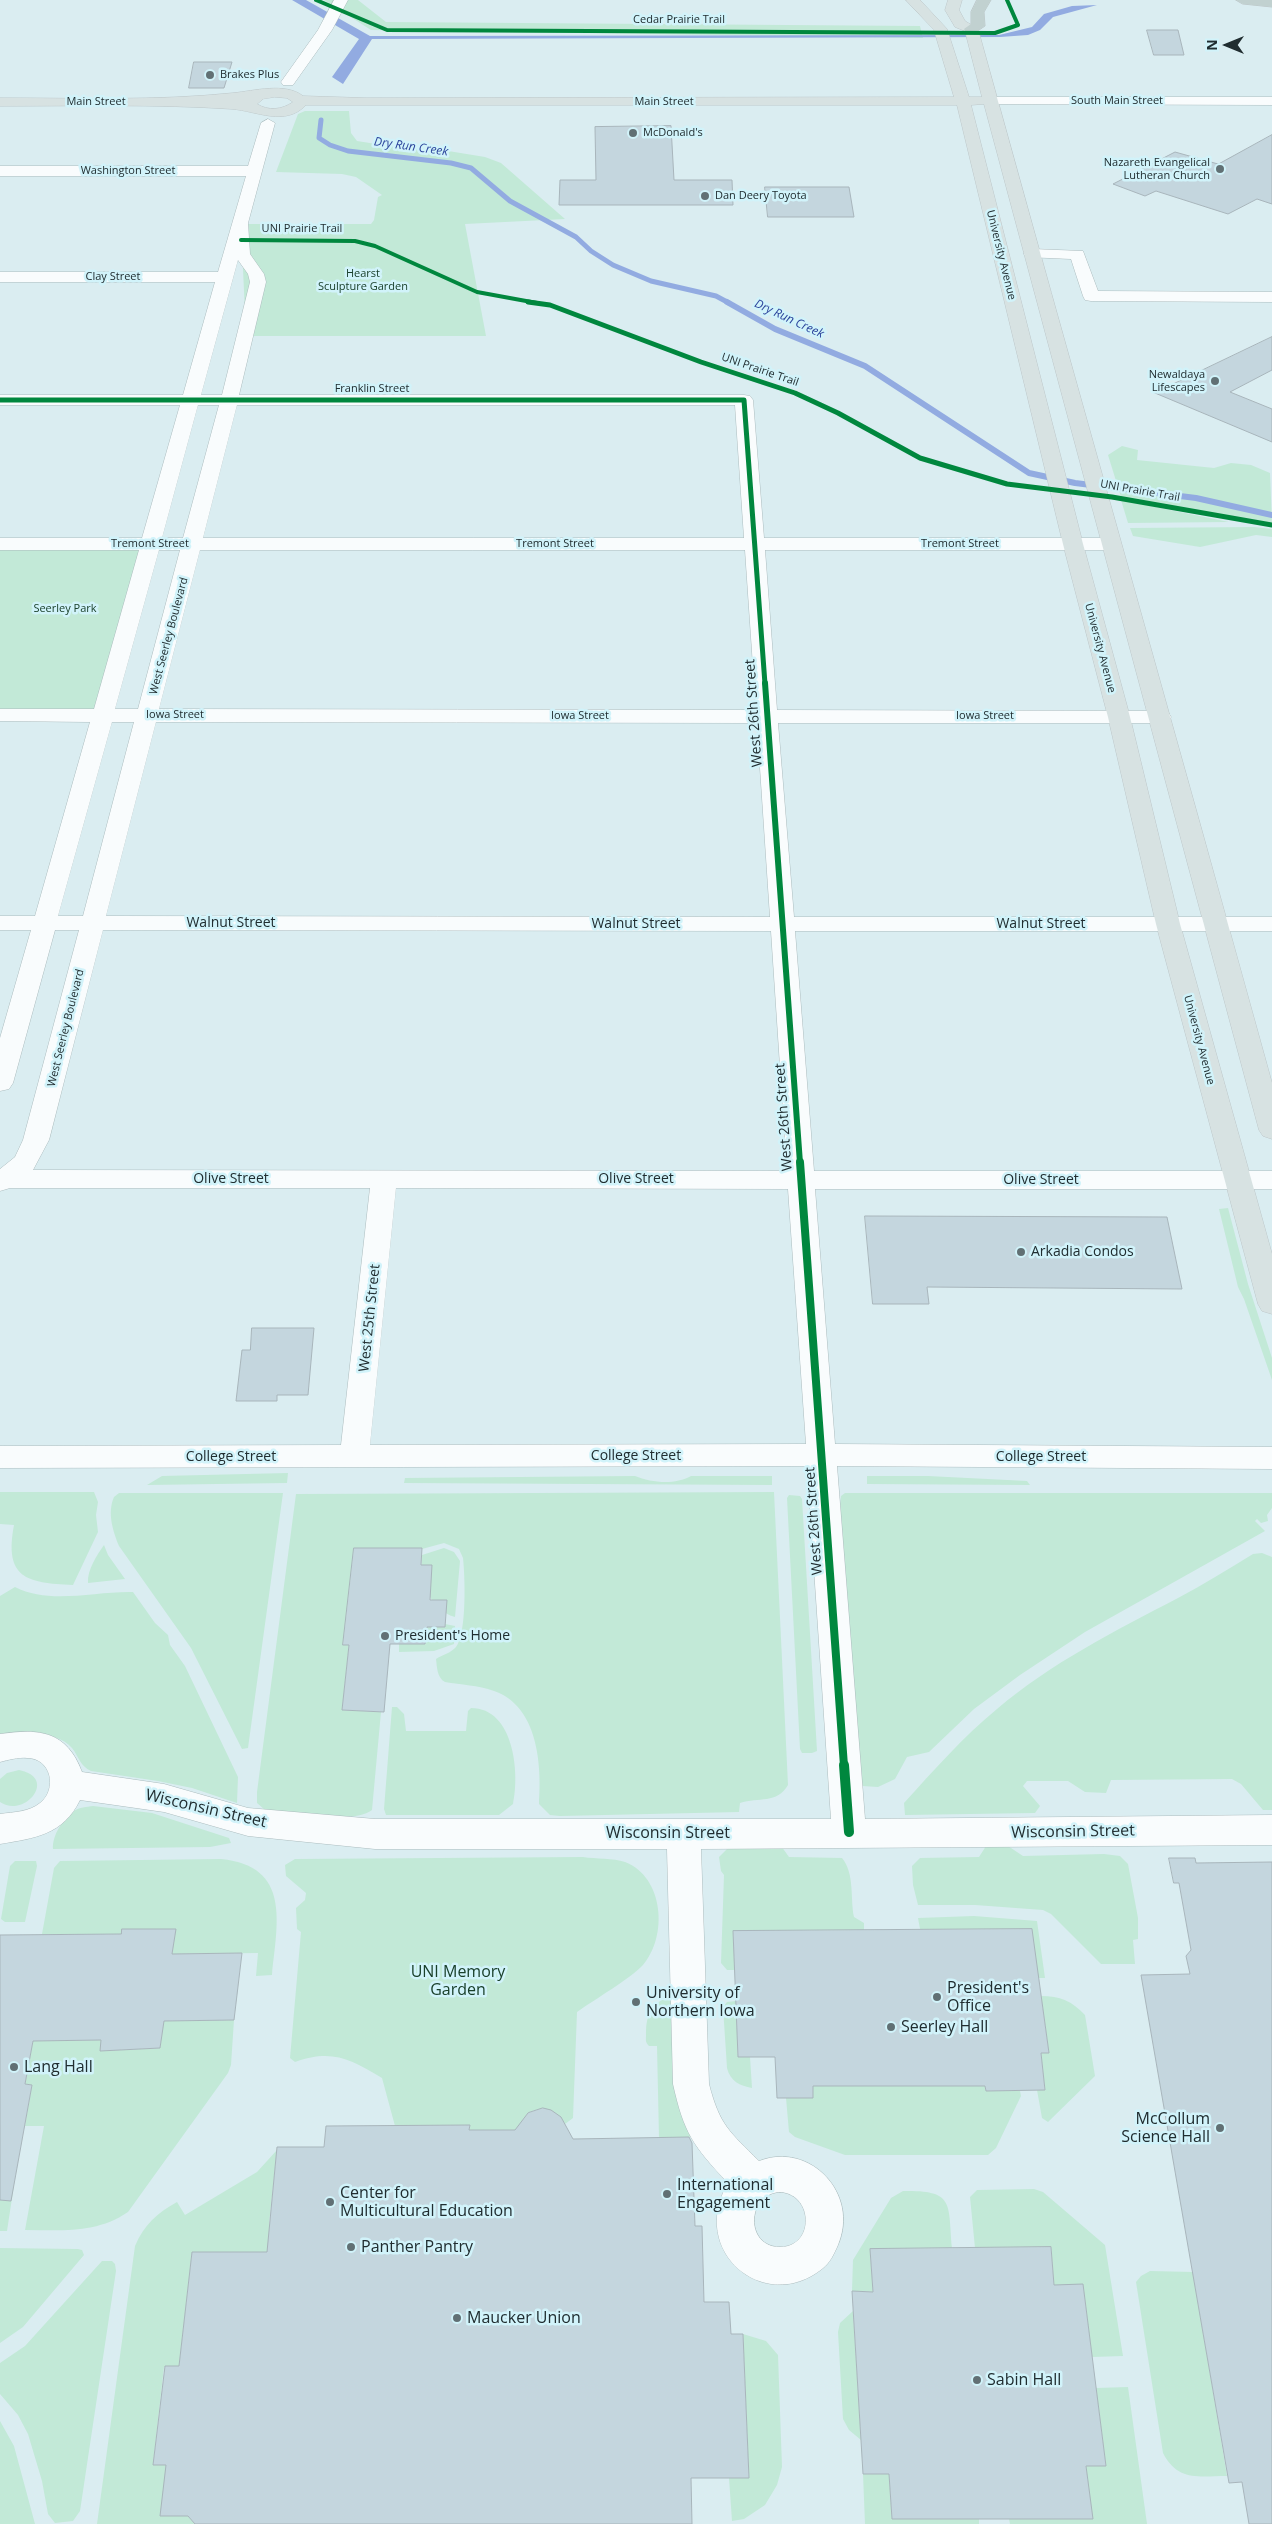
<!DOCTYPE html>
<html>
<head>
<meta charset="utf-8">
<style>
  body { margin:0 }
  #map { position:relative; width:1272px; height:2524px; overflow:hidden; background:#daedf1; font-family:"Open Sans",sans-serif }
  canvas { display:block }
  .north { position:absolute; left:1202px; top:20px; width:50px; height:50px; -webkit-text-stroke:4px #d1f3fa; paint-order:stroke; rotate:270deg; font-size:14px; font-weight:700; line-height:20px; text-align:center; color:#202d30 }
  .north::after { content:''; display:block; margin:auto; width:18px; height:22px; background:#202d30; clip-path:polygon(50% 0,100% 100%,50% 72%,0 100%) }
</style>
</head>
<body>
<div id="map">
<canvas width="1272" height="2524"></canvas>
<div class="north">N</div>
</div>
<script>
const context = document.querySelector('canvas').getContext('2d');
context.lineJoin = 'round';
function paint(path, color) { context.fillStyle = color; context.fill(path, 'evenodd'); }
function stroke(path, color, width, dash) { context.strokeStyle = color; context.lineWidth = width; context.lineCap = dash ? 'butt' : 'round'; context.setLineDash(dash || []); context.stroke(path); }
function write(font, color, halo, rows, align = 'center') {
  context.font = font + ' "Open Sans",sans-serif'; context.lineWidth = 5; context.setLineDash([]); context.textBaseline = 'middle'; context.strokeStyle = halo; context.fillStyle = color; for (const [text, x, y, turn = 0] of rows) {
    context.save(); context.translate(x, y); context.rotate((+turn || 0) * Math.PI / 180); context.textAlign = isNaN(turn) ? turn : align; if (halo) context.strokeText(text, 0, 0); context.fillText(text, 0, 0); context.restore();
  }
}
paint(new Path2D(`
  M324,0H358L386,22L920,26L923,38L371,30Z
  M305,111H349L351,133L357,141L402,148L436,149L485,157L501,163L565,219L465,224L486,336H246L241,224H371L374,220L378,197L382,195L356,177L342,174L276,172L298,114Z
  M1122,446L1138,450L1137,460L1214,468L1231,463L1251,465L1270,473L1272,523L1121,497L1108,455Z
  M1121,500L1229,522L1128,523Z
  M1254,527L1272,529V537L1256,535L1200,547L1133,536L1130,528Z
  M0,544H151L103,715H0Z
  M1228,1208L1248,1284L1272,1358V1380L1244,1299L1238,1287L1219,1209Z
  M288,1473L287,1483L147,1485L162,1476Z
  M635,1476C652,1483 675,1485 691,1476H772V1485L404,1483L405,1478Z
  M867,1476H928L1027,1481L1030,1485L867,1484Z
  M0,1492H94L98,1502L96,1515L98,1532L73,1585C26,1583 4,1578 14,1525L0,1524Z
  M774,1492L788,1785C777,1804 759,1797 740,1803L739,1812L560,1816L550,1815L539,1804C542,1765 538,1706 494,1691C478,1685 461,1685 445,1682C437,1678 437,1667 436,1659C442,1655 451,1653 456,1647C467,1633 465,1576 463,1558L459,1549L444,1543L422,1549L354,1548L343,1644L349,1645L342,1710L381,1712L372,1810C354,1825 289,1812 265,1810L257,1803V1792L296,1494Z
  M119,1493H283L248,1748L242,1749L191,1648L119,1546C113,1531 107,1513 114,1497Z
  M845,1493H1272V1508L1267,1515L1268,1521L1261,1523L1257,1519L1255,1521L1265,1531L1085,1632L1020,1675L974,1709L929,1752L907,1757L895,1779L878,1787L831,1784L840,1506L841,1496Z
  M789,1495L800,1496L802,1499L817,1751L812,1753H802L800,1749L787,1498Z
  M104,1545L108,1555L125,1579L88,1583C87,1570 97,1555 104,1545Z
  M444,1548L454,1552L460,1561L455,1617C429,1610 420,1580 422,1555Z
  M1262,1553L1272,1557V1810H1263L1241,1784L1232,1779L1111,1780L1106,1793L1085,1792L1068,1781H1027L1023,1786L1040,1806L1035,1813L905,1815L904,1803C934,1770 963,1737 997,1709C1051,1663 1115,1631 1178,1598C1203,1585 1228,1569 1253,1554Z
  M15,1587C50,1605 94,1591 133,1592L155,1623L168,1635L170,1645L185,1666L238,1777L237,1803L192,1788L158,1781L91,1771C80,1766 79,1757 72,1748C56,1729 22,1736 0,1737V1596Z
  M445,1624L455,1626L454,1644L434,1651L399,1652V1644H425L427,1627H445Z
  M392,1707H397L404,1714L406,1731H466L468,1711L471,1708C514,1708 520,1773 513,1804L499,1815H386L384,1809Z
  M19,1770C59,1778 24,1819 0,1802V1779L7,1773Z
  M93,1806L152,1813L229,1838L231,1843L210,1847L53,1849C52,1836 63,1818 74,1811C79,1807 87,1807 93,1806Z
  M779,1843L789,1857L842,1858C855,1874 850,1898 854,1917L864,1923V1930L733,1931L735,1970H727L721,1963L724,1875L721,1871L719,1857L732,1844Z
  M988,1843L1005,1844L1023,1856L1104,1854L1120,1856L1128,1864L1138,1918V1939L1133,1940L1135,1964H1101L1051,1914L1043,1910L975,1905H918L913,1885L912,1866L920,1858L979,1857Z
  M583,1857C596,1859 613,1858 625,1862C664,1877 668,1936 643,1965C631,1978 594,2000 577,2012L573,2118L565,2124C557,2110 542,2105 528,2113L517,2130H469L470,2125L395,2126L382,2078C350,2059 332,2049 295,2062L290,2058L301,1932L297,1929L296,1908L305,1900L306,1893L286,1876L285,1865L295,1859Z
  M221,1859C292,1866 277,1924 272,1975L256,1976L258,1953L181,1954L171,1962L175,1930L122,1929L121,1934H42L54,1868L60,1861Z
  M15,1861H36L37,1866L25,1922H5L1,1919L10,1866Z
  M974,1916L1037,1921L1045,1978H1038L1031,1929H920L918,1918Z
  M1041,1996C1060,1996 1072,2001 1085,2015L1095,2076L1048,2122L1042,2118L1037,2090H1045L1041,2053L1049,2052Z
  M664,1998L671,1999C674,2044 669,2097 692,2137L659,2138L657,2046H649C645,2042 646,2040 646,2035C646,2017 649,2009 664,1998Z
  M736,2001L738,2057H750L752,2088C740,2086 730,2081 727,2068L723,2007L727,2002Z
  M165,2006L170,2021L234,2020L231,2065L228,2073L128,2212C96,2234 61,2230 25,2230L44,2126H25L32,2085L25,2084L33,2041L101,2040V2051L160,2048Z
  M813,2086H985L986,2091H1020L1021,2096L996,2148L988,2155H845L795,2137L789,2132L786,2098H813Z
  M277,2150L269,2224L290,2252L192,2253L179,2367H164L153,2464L166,2465L188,2516L195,2524H97L135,2246C144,2225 157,2213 177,2202L185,2215L257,2172Z
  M0,2185H14L7,2231H0Z
  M1034,2189L1043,2192L1105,2245L1123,2356L1092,2357L1083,2285H1054L1051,2247L975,2248L970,2197L977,2190Z
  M903,2191C955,2190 948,2203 952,2248L870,2249L873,2292L852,2291L853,2260L891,2198Z
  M0,2248L78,2249L82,2250L84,2255L23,2327L0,2343Z
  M102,2261H112L115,2264L116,2271L80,2511L73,2521L55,2523L48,2514L42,2481L28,2434L18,2415L0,2394V2363L25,2346Z
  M1150,2271L1193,2272L1227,2476C1199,2476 1178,2482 1163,2453L1136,2282L1141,2276Z
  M853,2311L861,2440L849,2430L843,2419L838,2332L840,2323Z
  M743,2334L766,2341L778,2355L782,2467L777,2485L765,2505L744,2519L732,2521L729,2478H749Z
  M1128,2387L1147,2524H1010L1009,2519H1092L1086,2466H1106L1096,2388Z
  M0,2421L14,2446L35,2524H0Z
  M863,2474H889L892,2519H979V2524H865Z`), '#c2e9d7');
paint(new Path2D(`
  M292,0H306L370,36H413L999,35L1032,27L1044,14L1072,6L1097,5L1053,17L1040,30L1028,35L1000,37L372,39L343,84L332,77L359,39Z`), '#92abe1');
stroke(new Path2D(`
  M321,120L319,138L330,145L348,151L451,163L471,168L510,201L576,237L591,251L613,265L651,281L716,296L729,303`), '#92abe1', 5);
stroke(new Path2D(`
  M727,302L775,329L865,366L1029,473L1075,483L1196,498L1272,515`), '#92abe1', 6);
const building = new Path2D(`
  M1147,30H1178L1184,55H1154Z
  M194,62H232L224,88H189Z
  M671,126L674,180H732L733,205H559L560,180H596L595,127Z
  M1272,135V204L1257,199L1228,214L1156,191L1145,196L1113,184L1175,152L1218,164Z
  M765,187H849L854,217H768Z
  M1272,337V370L1230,392L1272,409V442L1155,393Z
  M865,1216L1167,1217L1182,1289L927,1287L929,1304H873Z
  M252,1328H314L308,1395H277V1401H236L242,1350H250Z
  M354,1548H422L421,1565H432L430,1600H447L445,1627H427L425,1644H390L384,1712L342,1710L349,1645H343Z
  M1169,1858H1195L1196,1863L1272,1862V2524H1249L1242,2482L1229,2483L1141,1975L1190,1974L1186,1956L1191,1950L1179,1883H1174Z
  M122,1929H176L172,1954L242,1953L234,2020L164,2021L160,2048L100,2051L101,2040L33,2041L25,2084L32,2085L11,2201L0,2200V1935L121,1934Z
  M1032,1929L1049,2053H1041L1045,2090L986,2091L985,2086H813V2098H777L775,2057H738L733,1931Z
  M543,2108L551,2110L561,2117L573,2139L689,2137L692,2143L695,2226H702L704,2302H729L731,2334H743L749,2478H691L692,2524H195L188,2516H160L166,2465H153L165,2366H179L192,2252H267L277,2147H324L326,2126L470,2125L469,2130H515L528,2113Z
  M1051,2247L1054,2285L1083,2284L1106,2466H1086L1093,2519H892L889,2474H863L852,2291L873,2292L870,2249Z`);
paint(building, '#c4d6de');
stroke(building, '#a8b5bb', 1);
const minor = new Path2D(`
  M334,0H348L332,30L293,85H283L281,82L318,30Z
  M991,97H1272V105L986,104L984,101Z
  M268,119L275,123L248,223L250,254L264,274L266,282L239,395H744L750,396L753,400L764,538H1110L1117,540L1120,544L1117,548L1110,550H765L777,710L1160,711L1168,712L1171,717L1168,722L1160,723H778L794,917H1272V931H795L814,1171H1272V1189H815L835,1444L1272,1447V1469L837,1466L865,1819L1272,1815V1845L701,1849L709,2084C720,2126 729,2131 759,2161C810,2141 860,2194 838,2245C834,2254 830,2263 822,2269C764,2315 688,2251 728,2183C693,2146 684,2133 673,2084L667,1849H375L248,1836L164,1812L80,1800C63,1835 35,1838 0,1844V1814C14,1812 29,1812 40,1803C58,1789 51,1758 27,1758C18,1757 8,1760 0,1762V1734C39,1728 67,1731 82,1772L164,1784L248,1808L375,1819H831L807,1466L0,1468V1446L341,1445L370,1188H10L0,1191V1169L15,1157L23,1140L79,930H55L13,1083L9,1089L0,1091V1038L31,930H0V916H35L90,722L0,721V709H94L139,550H0V538H142L180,405H0V395H183L215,282H0V272H218L246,176H0V166H248L261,123ZM238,260L248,274L250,282L222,395H201ZM198,405H219L183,538H162ZM237,405H735L744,538H203ZM159,550H180L138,709H115ZM200,550H745L756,710L159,709ZM112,722H134L83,916H58ZM156,722L757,723L770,917L106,916ZM103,930L771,931L787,1171L33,1170L49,1140ZM396,1188L788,1189L806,1444L370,1445ZM780,2192C814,2194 815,2247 780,2247C745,2247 746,2194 780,2192Z
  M1032,249L1083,251L1098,291L1272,292V302L1091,301L1085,300L1083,296L1071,259L1026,257L1024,254Z`);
const major = new Path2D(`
  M906,0H920L947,29L969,97H982L965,31L955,27L945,10L948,0H962L959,10L965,21L978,29C1075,381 1175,731 1272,1083V1139L1263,1136L1259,1130L984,104L971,105L1083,544L1130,717L1180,924L1272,1254V1314L1262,1311L1258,1304L1156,924L1108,717L1063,544L957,105H306C285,127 257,111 232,109C155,104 77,106 0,106V98C77,98 156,101 233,93C254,91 285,82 303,96L366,98L954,97L934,30ZM275,97L287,98L293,102C282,110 268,111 257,104L263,99Z`);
const highway = new Path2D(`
  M977,0H991L984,12L985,26L976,32H966L964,29L971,24V12Z
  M1236,0H1272V7L1243,4Z`);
stroke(minor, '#acbcbe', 1);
stroke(major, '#bdc7c9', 1);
stroke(highway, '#bdc7c9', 1);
paint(minor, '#f9fcfd');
paint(major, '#d7e2e2');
paint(highway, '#c1d1d0');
stroke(new Path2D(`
  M316,0L387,30L995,33L1018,25L1007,0
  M241,240L355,241L375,246L477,292L537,303`), '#00873e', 4);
stroke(new Path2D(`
  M528,302L550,305L701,362L795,393L838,413L920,458L1007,484L1112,497L1272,525
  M0,400H744L765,684`), '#00873e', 5);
stroke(new Path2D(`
  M765,683L800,1163`), '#00873e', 6);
stroke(new Path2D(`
  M800,1162L844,1766`), '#00873e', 8);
stroke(new Path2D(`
  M844,1765L849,1832`), '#00873e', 10);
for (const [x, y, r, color] of [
  [210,75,5,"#617074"],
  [633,133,5,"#617074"],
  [1220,169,5,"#617074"],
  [705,196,5,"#617074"],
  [1215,381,5,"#617074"],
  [1021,1252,5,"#617074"],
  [385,1636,5,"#617074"],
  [937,1997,5,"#617074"],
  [636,2002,5,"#617074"],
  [891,2027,5,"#617074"],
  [14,2067,5,"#617074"],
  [1220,2128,5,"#617074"],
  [667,2194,5,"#617074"],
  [330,2202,5,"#617074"],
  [351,2247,5,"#617074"],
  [457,2318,5,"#617074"],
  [977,2380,5,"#617074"]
]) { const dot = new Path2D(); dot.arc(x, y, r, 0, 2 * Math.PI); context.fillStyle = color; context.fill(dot); stroke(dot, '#d1f3fa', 2); }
write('11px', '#202d30', '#d1f3fa', [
  ["Cedar Prairie Trail",679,20],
  ["South Main Street",1117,101],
  ["Main Street",96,102],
  ["Main Street",664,102],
  ["Washington Street",128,171],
  ["UNI Prairie Trail",302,229],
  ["University Avenue",1001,255,76],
  ["Clay Street",113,277],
  ["UNI Prairie Trail",760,370,19],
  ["Franklin Street",372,389],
  ["UNI Prairie Trail",1140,491,10],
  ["Tremont Street",150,544],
  ["Tremont Street",555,544],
  ["Tremont Street",960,544],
  ["West Seerley Boulevard",169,636,-75],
  ["University Avenue",1100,648,75],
  ["Iowa Street",175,715],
  ["Iowa Street",580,716],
  ["Iowa Street",985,716],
  ["West Seerley Boulevard",66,1028,-76],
  ["University Avenue",1199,1040,75]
]);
write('11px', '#202d30', '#d1f3fa', [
  ["Brakes Plus",220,75],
  ["McDonald's",643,133],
  ["Nazareth Evangelical",1210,163,"right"],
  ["Lutheran Church",1210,176,"right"],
  ["Dan Deery Toyota",715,196],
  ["Newaldaya",1205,375,"right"],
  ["Lifescapes",1205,388,"right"]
], 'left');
write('11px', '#1a402b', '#d1f3fa', [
  ["Hearst",363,274],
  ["Sculpture Garden",363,287],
  ["Seerley Park",65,609]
]);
write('italic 12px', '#2a439b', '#d1f3fa', [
  ["Dry Run Creek",411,147,8],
  ["Dry Run Creek",789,319,25]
]);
write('14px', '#202d30', '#d1f3fa', [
  ["West 26th Street",754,713,-94],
  ["Walnut Street",231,923],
  ["Walnut Street",636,924],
  ["Walnut Street",1041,924],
  ["West 26th Street",784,1117,-94],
  ["Olive Street",231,1179],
  ["Olive Street",636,1179],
  ["Olive Street",1041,1180],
  ["West 25th Street",370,1318,-84],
  ["College Street",636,1456],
  ["College Street",231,1457],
  ["College Street",1041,1457],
  ["West 26th Street",814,1521,-94]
]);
write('14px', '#202d30', '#d1f3fa', [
  ["Arkadia Condos",1031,1252],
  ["President's Home",395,1636]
], 'left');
write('16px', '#202d30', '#d1f3fa', [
  ["Wisconsin Street",206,1809,13],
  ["Wisconsin Street",1073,1832,-1],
  ["Wisconsin Street",668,1833]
]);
write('16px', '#1a402b', '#d1f3fa', [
  ["UNI Memory",458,1972],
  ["Garden",458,1990]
]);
write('16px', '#202d30', '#d1f3fa', [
  ["President's",947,1988],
  ["Office",947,2006],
  ["University of",646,1993],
  ["Northern Iowa",646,2011],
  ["Seerley Hall",901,2027],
  ["Lang Hall",24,2067],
  ["McCollum",1210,2119,"right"],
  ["Science Hall",1210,2137,"right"],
  ["International",677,2185],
  ["Engagement",677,2203],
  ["Center for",340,2193],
  ["Multicultural Education",340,2211],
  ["Panther Pantry",361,2247],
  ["Maucker Union",467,2318],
  ["Sabin Hall",987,2380]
], 'left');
</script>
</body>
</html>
